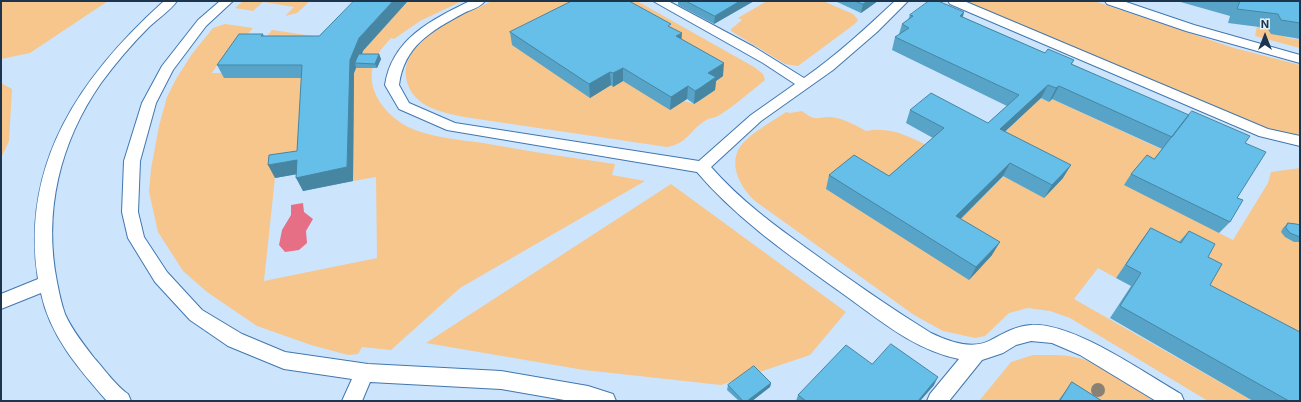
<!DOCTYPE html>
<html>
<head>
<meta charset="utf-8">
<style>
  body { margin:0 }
  #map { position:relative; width:1301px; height:402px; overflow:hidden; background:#cde4fd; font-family:Inter,sans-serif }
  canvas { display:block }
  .frame { position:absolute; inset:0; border:2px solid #1c344c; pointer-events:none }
  .north { position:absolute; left:1245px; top:16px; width:40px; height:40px; -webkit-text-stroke:3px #e4f0fc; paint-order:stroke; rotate:0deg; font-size:11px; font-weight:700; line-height:16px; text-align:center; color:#1c344c }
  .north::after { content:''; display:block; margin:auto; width:14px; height:18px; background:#1c344c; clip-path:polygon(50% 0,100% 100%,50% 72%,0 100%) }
</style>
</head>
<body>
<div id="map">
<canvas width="1301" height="402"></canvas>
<div class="frame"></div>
<div class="north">N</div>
</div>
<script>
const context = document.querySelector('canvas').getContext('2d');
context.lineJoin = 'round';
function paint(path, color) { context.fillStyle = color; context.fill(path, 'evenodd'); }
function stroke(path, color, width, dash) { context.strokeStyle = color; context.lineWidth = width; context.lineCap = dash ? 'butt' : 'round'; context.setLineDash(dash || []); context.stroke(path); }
paint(new Path2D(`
  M1,1H108L30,53L1,59Z
  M243,1H310L297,13L285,16L294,7L263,2L253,11L235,8Z
  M408,1H462L420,21L394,39L391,38C384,46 375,55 373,66C366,92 387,116 408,127C429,137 460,140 483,143C527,151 571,158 615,164L612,175L645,181L460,288L391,350L362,347L358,354L348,355L311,345L257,326L207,292L183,271L158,232L149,192L151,169L159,126L167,97L176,79L192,54L213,28L225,24L253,28L243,39L263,41L272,30L334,39L238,58H222L212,73H228L225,78H308L303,164L276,168L264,281L377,258L376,177L353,181L354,73L363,51Z
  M492,1H585L611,85L613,86L623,81L694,104L612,1H637L754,67L763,74L765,80C751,91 732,108 718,116C714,118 710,118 706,120C690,130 687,144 667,147L464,117C440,112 410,106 406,77C404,65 410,53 419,45C439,24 467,13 492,1Z
  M767,1H823L853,14L858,20L856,23L798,66L785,64L731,31V29L742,20L738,18Z
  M963,1H1094L1234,48L1300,65V137L1261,127Z
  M1257,26C1272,29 1286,41 1300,39V48L1255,36Z
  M1,83L12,89L9,141L1,158Z
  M1041,98L1049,102L1052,99L1163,150L1219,233L1233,240L1268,183L1271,172L1300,168V352L1141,241L1116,278L1098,268L1074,299L1253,401H1208L1070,318L1050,311L1028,308L1009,313L985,336L975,338L943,331L914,315L755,201C740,187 726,162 743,143C753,132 773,121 786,112L790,113L802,111C816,122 816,117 831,117C842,118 856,125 866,131C891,126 910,137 932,148L950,229L1003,176L1043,197L994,142Z
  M671,184L846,312L810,355L721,385L584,370L426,343Z
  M1033,355C1048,355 1064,354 1079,358C1102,364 1134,388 1155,401H979L1011,362Z`), '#f6c68d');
paint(new Path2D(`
  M303,203L304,212L313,219L306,231L307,243L299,250L285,252L279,245L282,230L291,215V205Z`), '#e76f85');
const lane = new Path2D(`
  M164,1H177C170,11 157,19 148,28C131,45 115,64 101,83C60,142 43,211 57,282C59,292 61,303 65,314C72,330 84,345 95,359C105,370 116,386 128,394L131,401H107C79,369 50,336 41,293L1,309V294L38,279C20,162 82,75 164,1Z
  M220,1H233L206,26L173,70L156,103L140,161L138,212L144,237L167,272L202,310L242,334L285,352L368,364L501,371L588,386L613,394L616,401H570L501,389L370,382L362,401H342L352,379L284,369L228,346L190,320L155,282L128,238L122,212L124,161L142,103L162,66L198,20Z
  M470,1H485C481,7 470,10 464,13C431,31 404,46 399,85L409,103L455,123L699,161L751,115L795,84L763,63L653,1H668L754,47L804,78C837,55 866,28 895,1H908L877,32L833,70L761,121L711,167C740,200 774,225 809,250C849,279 889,307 931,333C949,342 973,350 991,340C1004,333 1016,326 1031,325C1073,322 1144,373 1181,394L1184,401H1156L1080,355L1052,343L1031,341L1016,345L1003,353L982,360L949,401H927L930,394L959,359C913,350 876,317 839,291C789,255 737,219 697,172L447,130L399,109L385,85C392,39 431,20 470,1Z
  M948,1H964L1268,129L1300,136V146L1259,136L950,4Z
  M1105,1H1123L1194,25L1300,55V63L1186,31L1107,4Z`);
stroke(lane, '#4077af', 2);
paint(lane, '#fff');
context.fillStyle = '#898274';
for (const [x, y] of [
  [1098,390]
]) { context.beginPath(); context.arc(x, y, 7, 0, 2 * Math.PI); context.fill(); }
paint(new Path2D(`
  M678,1H754L714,24L678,5Z
  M835,1H878L861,13Z
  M1177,1H1300V39L1271,34L1267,28L1228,23L1230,16Z
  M964,12L963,17L1045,53L1074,60L1072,64L1245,143L1237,198L1230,222L1219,233L1124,185L1131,174L1154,159L1162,149L1052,99L1049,102L1041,98L1005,131L1063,178L1044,198L1003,176L961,219L992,255L969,280L826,189L829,175L889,176L933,138L906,123L910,110L988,123L1007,106L892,50L895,37L899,34L902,24L908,20L910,15Z
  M671,27L681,39L723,76L716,81L715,90L699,101L694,104L687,99L670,110L623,81L613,87L611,85L590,98L512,45L510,32Z
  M263,34L264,36L363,51L362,54H379L381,59L377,68H356L354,73L353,181L303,191L296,174L275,178L297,151L302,78H224L217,65Z
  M1288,223L1300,225V242H1294L1285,237L1281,232L1283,228Z
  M1151,228L1179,242L1189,231L1208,257L1210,285L1300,401H1253L1110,318L1131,286L1116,278L1141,241Z
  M872,364L934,385L920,401H796L798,395Z
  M1072,382L1102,401H1058L1064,393Z
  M771,383L770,387L752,401H739L727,390L728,385Z`), '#57a4c8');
paint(new Path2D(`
  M393,1H408L363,51L358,63H355L356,68L354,73L353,181L303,191L296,178L359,38Z
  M740,1H754L714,24L715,16Z
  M868,1H878L861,13L863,4Z
  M964,12L960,25V16Z
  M682,33L681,46L676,36Z
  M379,54L381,59L377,68L375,64Z
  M724,63L723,76L716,81L715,90L694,104L695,91L708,73Z
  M623,68V81L613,87V73Z
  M610,72L611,85L590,98L589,84Z
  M1048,85L1041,98L994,142L1000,129Z
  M688,86L687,99L670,110L671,97Z
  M1059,86L1052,99L1049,102L1056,88Z
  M297,160L304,173L275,178L268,165Z
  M1010,163L1003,176L950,229L956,216Z
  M1071,165L1063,178L1044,198L1052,185Z
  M1000,242L992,255L969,280L976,267Z
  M938,377L934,385L920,401H918Z
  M771,383L770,387L752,401H747Z`), '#4786a3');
const building = new Path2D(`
  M354,1H393L359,38L350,60L347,167L296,178L297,160L268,165L269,155L297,151L302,65H217L239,34H263L261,36H319Z
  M572,1H629L671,24L668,26L682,33L676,36L724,63L708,73L716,77L700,88L695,91L688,86L671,97L623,68L613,73L610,72L589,84L510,32Z
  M686,1H740L715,16Z
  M855,1H868L863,4Z
  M929,1H938L964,12L960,16L1045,53L1048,49L1074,60L1071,64L1189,115L1172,137L1059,86L1056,88L1048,85L1000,129L1071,165L1052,185L1010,163L956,216L1000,242L976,267L829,175L854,155L889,176L944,128L910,110L931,93L988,123L1019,95L895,37L909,28L902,24L913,16L910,15Z
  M1238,1H1300V23L1281,20L1278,14L1237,9L1240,1Z
  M359,54H379L375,64L355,63Z
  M1192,111L1250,136L1245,143L1266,152L1237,198L1243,200L1230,222L1131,174L1147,155L1154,159Z
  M1288,223L1296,224L1300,225V237L1290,233L1286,228Z
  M1151,228L1181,243L1189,231L1215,244L1208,257L1222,264L1210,285L1300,332V401H1289L1120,306L1141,273L1126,265Z
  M891,344L938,377L918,401H806L798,395L846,345L872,364Z
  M754,366L771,383L747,401H743L728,385Z
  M1072,382L1102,401H1060Z`);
paint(building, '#65bfe9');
stroke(building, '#4786a3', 1);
</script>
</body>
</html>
